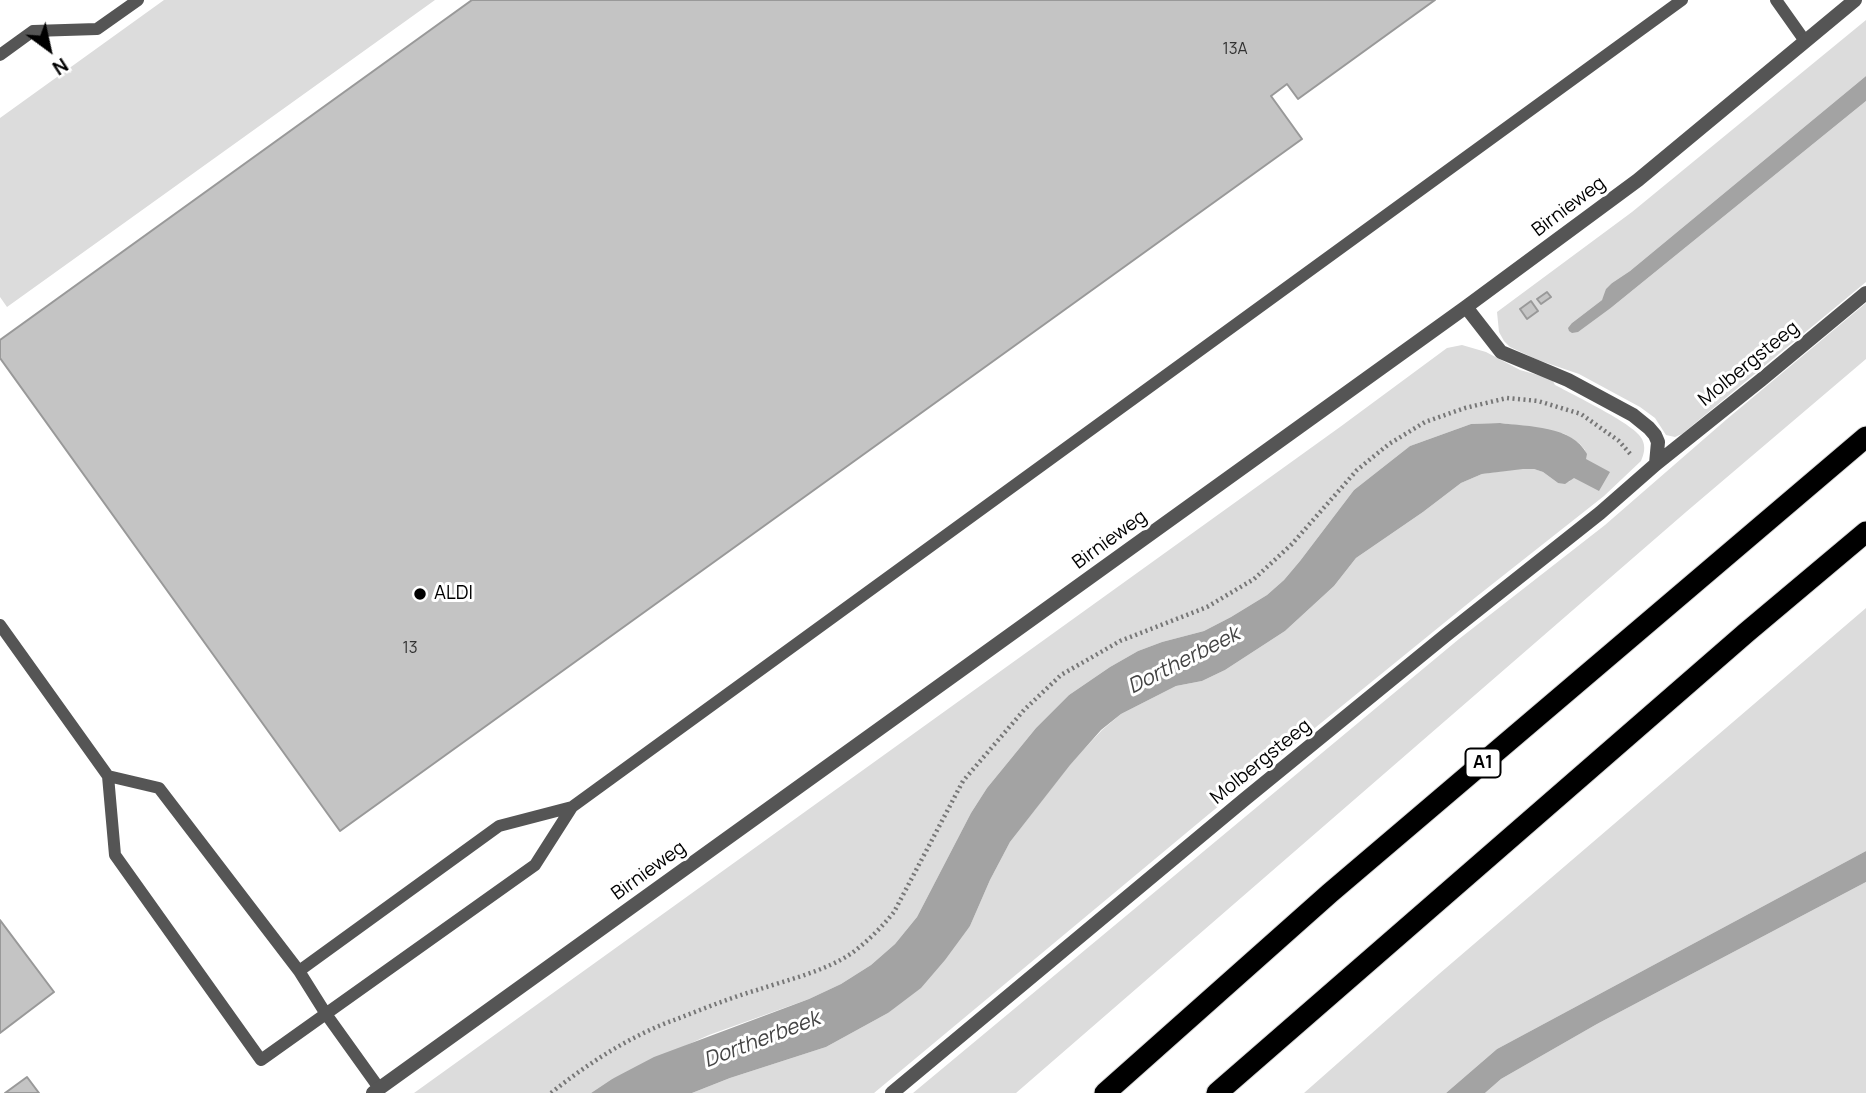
<!DOCTYPE html>
<html>
<head>
<meta charset="utf-8">
<style>
  body { margin:0 }
  #map { position:relative; width:1866px; height:1093px; overflow:hidden; background:#fff; font-family:Manrope,sans-serif }
  canvas { display:block }
  .north { position:absolute; left:14px; top:14px; width:70px; height:70px; -webkit-text-stroke:5px #fff; paint-order:stroke; rotate:147deg; font-size:19px; font-weight:700; line-height:28px; text-align:center; color:#000 }
  .north::after { content:''; display:block; margin:auto; width:24px; height:32px; background:#000; clip-path:polygon(50% 0,100% 100%,50% 72%,0 100%) }
</style>
</head>
<body>
<div id="map">
<canvas width="1866" height="1093"></canvas>
<div class="north">N</div>
</div>
<script>
const context = document.querySelector('canvas').getContext('2d');
context.lineJoin = 'round';
function paint(path, color) { context.fillStyle = color; context.fill(path, 'evenodd'); }
function stroke(path, color, width, dash) { context.strokeStyle = color; context.lineWidth = width; context.lineCap = dash ? 'butt' : 'round'; context.setLineDash(dash || []); context.stroke(path); }
function write(font, color, halo, rows, align = 'center') {
  context.font = font + ' Manrope,sans-serif'; context.lineWidth = 6; context.setLineDash([]); context.textBaseline = 'middle'; context.strokeStyle = halo; context.fillStyle = color; for (const [text, x, y, turn = 0] of rows) {
    context.save(); context.translate(x, y); context.rotate((+turn || 0) * Math.PI / 180); context.textAlign = isNaN(turn) ? turn : align; if (halo) context.strokeText(text, 0, 0); context.fillText(text, 0, 0); context.restore();
  }
}
paint(new Path2D(`
  M164,0H435L7,307L0,297V118Z
  M1866,20V76L1630,271L1612,283L1602,300L1572,323L1612,307L1866,101V282L1682,434L1675,437L1666,435L1655,418L1640,407L1579,374L1538,360L1510,347L1504,341L1499,332L1497,312L1632,212Z
  M1866,303V359L1686,512L1016,1093H913L1459,639L1605,525L1727,419Z
  M1462,345L1486,352L1520,370L1552,379L1555,385L1561,388C1577,397 1636,425 1642,439C1646,447 1644,454 1641,461L1604,496L1476,597L1209,814L874,1093H692L730,1078L826,1047L888,1013L970,926L990,880L1010,842L1070,764L1102,730L1121,714L1176,686L1202,681L1225,670L1285,631L1334,586L1356,558L1423,512L1461,483L1482,474L1523,468L1534,469L1543,472L1558,483L1569,482L1586,459L1585,450L1580,444L1565,434L1543,429L1500,423L1471,424L1410,446L1354,490L1300,561L1284,580L1267,595L1231,617L1204,631L1162,642L1138,651L1110,667L1069,695L1036,728L987,788L971,813L917,917L895,944L871,965L841,984L809,999L709,1035L612,1079L591,1093H414L1340,427L1447,348Z
  M1866,608V851L1497,1049L1446,1093H1304L1439,974Z
  M1866,882V1093H1485L1501,1079L1597,1024Z`), '#dcdcdc');
paint(new Path2D(`
  M1866,76V101L1612,307L1578,332L1572,333L1569,331L1568,328L1572,323L1602,300L1606,289L1612,283L1630,271Z
  M1500,423C1528,427 1572,425 1587,454L1586,459L1610,472L1599,491L1574,478L1565,484L1558,483L1543,472L1534,469H1523L1482,474L1461,483L1423,512L1356,558L1334,586L1285,631L1225,670L1202,681L1176,686L1121,714L1101,730L1070,765L1010,842L990,880L970,926L945,960L921,988L888,1013L826,1047L730,1078L692,1093H591L612,1079L654,1057L809,999L841,984L871,965L895,944L917,917L971,813L987,788L1036,728L1069,695L1110,667L1138,651L1162,642L1204,631L1231,617L1267,595L1284,580L1300,561L1354,490L1410,446L1471,424Z
  M1866,851V882L1597,1024L1501,1079L1485,1093H1446L1497,1049Z`), '#a3a3a3');
const building = new Path2D(`
  M472,0H1435L1298,99L1287,84L1271,96L1302,139L340,831L0,358V340Z
  M1547,292L1551,297L1541,304L1537,299Z
  M1531,301L1538,311L1527,319L1520,309Z
  M0,920L54,992L0,1033Z
  M27,1077L39,1093H5Z`);
paint(building, '#c4c4c4');
stroke(building, '#999', 2);
const highway = new Path2D(`
  M1105,1093L1330,893L1866,437
  M1217,1093L1747,632L1866,532`);
stroke(highway, '#dbdbdb', 23);
stroke(new Path2D(`
  M551,1093C586,1065 624,1040 666,1023C696,1012 726,999 757,990C787,980 826,971 852,953C868,941 882,927 894,912L963,781L1024,710L1061,675L1120,641L1207,607L1254,579L1292,544L1357,470L1389,444L1425,422L1465,408L1507,398L1538,401L1581,414L1619,441L1632,456`), '#777', 4.5, [2, 3.5]);
stroke(new Path2D(`
  M1776,0L1805,41
  M0,55L33,31L97,29L138,0
  M0,625L108,776L115,855L261,1060L535,865L572,807L1682,0
  M108,776L159,788L299,971L499,826L572,807
  M299,971L326,1014L379,1088`), '#555', 12);
stroke(new Path2D(`
  M1466,307L1501,352L1568,380L1633,415L1649,428L1655,435L1658,442L1656,464
  M373,1093L1466,307L1638,180L1855,0
  M892,1093L1245,799L1446,635L1600,513L1656,464L1761,380L1866,293`), '#555', 14);
stroke(highway, '#000', 21);
for (const [x, y, r, color] of [
  [420,594,7,"#000"]
]) { const dot = new Path2D(); dot.arc(x, y, r, 0, 2 * Math.PI); context.fillStyle = color; context.fill(dot); stroke(dot, '#fff', 2.5); }
write('16px', '#313131', null, [
  ["13A",1235,50],
  ["13",410,649]
]);
for (const [x, y, w] of [
  [1483,763,35]
]) { const box = new Path2D(); box.roundRect(x - w / 2, y - 14.5, w, 29, 5); context.fillStyle = '#fff'; context.fill(box); stroke(box, '#000', 2); }
write('bold 18px', '#000', null, [
  ["A1",1483,763]
]);
write('19px', '#000', '#fff', [
  ["Birnieweg",1569,207,-37],
  ["Molbergsteeg",1749,364,-39],
  ["Birnieweg",1110,540,-36],
  ["Molbergsteeg",1261,762,-39],
  ["Birnieweg",649,871,-36]
]);
write('19px', '#000', '#fff', [
  ["ALDI",434,594]
], 'left');
write('italic 21px', '#444', '#fff', [
  ["Dortherbeek",1184,661,-27],
  ["Dortherbeek",762,1040,-21]
]);
</script>
</body>
</html>
